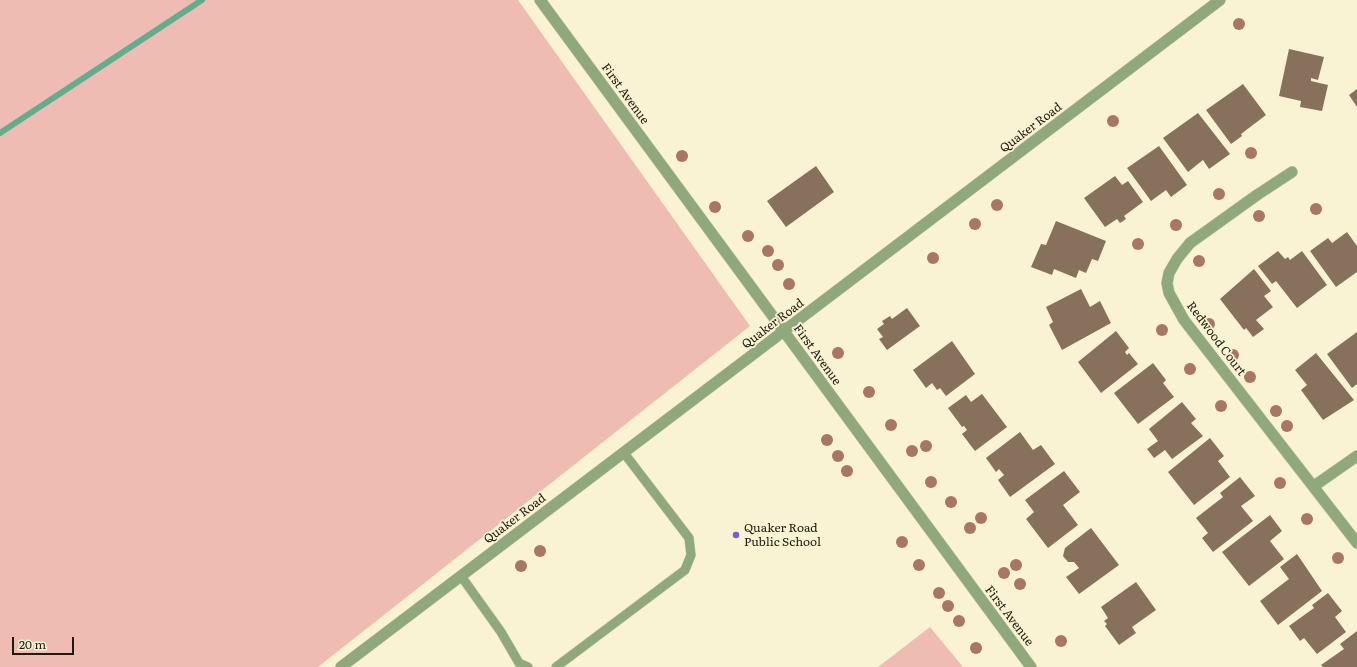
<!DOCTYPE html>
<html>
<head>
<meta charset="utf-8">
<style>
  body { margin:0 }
  #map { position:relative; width:1357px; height:667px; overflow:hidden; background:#f9f2d3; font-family:Literata,serif }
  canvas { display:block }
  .scale { position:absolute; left:12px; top:637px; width:62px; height:18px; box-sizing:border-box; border:2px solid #1e1b10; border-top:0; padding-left:5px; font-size:12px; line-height:14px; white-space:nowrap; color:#1e1b10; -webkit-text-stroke:3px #f9f2d3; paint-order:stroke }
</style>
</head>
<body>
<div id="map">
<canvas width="1357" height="667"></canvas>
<div class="scale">20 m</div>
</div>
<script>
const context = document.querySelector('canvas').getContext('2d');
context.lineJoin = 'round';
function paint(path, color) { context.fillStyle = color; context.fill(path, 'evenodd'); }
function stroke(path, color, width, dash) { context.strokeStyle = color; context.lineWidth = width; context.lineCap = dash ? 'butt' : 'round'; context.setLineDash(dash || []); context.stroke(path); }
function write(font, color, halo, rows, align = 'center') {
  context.font = font + ' Literata,serif'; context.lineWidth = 3.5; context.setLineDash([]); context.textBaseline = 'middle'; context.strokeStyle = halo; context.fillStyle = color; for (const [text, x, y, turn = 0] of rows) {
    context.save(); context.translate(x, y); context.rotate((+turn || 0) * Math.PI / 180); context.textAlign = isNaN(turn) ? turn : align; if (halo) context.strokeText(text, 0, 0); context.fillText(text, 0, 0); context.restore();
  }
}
paint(new Path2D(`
  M0,0H518L750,326L318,667H0Z
  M930,627L963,667H878Z`), '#eebcb2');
stroke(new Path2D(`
  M0,133L202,0`), '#61ad8d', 6);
paint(new Path2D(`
  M1289,49L1324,57L1318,80L1311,78V81L1328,85L1322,111L1300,107L1301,101L1279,96Z
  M1243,84L1266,115L1241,134L1242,136L1231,144L1206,110Z
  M1357,89V107L1349,95Z
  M1198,113L1230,154L1209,169L1203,160L1188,172L1163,138Z
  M1159,146L1187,185L1171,197L1166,190L1151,201L1127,168Z
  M816,166L834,192L786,227L767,201Z
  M1115,176L1122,185L1128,181L1143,202L1124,216L1126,219L1120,223L1117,219L1105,227L1084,198Z
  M1056,221L1106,241L1098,261L1092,259L1086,273L1079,270L1076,278L1054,269L1052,275L1031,267L1041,244L1046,245Z
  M1347,232L1357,246V272L1336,287L1310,251L1328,238L1332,243Z
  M1278,251L1285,259L1288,257L1290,260L1302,251L1327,285L1297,308L1276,281L1272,284L1258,266Z
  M1254,269L1271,291L1264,296L1273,307L1256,320L1264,329L1253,337L1246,328L1244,330L1220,299Z
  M1081,289L1090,307L1100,301L1111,323L1062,350L1049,325L1053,322L1046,307Z
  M907,308L920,326L887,350L879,339L883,337L877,329L884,324L882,321L890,316L892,319Z
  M1116,331L1129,348L1125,352L1127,355L1129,353L1138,364L1101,393L1078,362Z
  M1357,332V384L1352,388L1327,354Z
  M952,341L975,374L946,396L940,388L937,390L932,383L926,388L913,370Z
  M1316,353L1354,400L1323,420L1301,390L1307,385L1295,370Z
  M1153,363L1166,380L1163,383L1174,397L1138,424L1114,393Z
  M982,394L1007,427L975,451L962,434L967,430L964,426L962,427L948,408L966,395L971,402Z
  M1182,402L1196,419L1191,423L1203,436L1172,459L1165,450L1154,458L1147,449L1158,441L1149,429Z
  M1020,432L1033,450L1041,445L1055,464L1010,497L998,480L1004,475L999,469L996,472L986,458Z
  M1210,438L1224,456L1218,461L1230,477L1194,505L1168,472Z
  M1064,471L1080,492L1063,505L1078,525L1048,548L1026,519L1034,512L1025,500Z
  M1240,477L1255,496L1241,506L1253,521L1213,552L1202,538L1208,533L1196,518L1223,497L1220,493Z
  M1270,515L1282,531L1270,541L1284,559L1249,586L1222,552Z
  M1091,528L1119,565L1079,594L1066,577L1079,568L1074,562H1068L1063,556L1065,548Z
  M1297,554L1322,591L1278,625L1260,601L1289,579L1280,567Z
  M1136,582L1156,610L1132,627L1136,633L1119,645L1105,626L1107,624L1104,621L1108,618L1101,607Z
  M1328,593L1342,611L1335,617L1346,632L1317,654L1304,638L1300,641L1289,626L1314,608L1312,605Z
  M1357,631V667H1323L1321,665L1344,649L1340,644Z`), '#88715c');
const service = new Path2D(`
  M461,576L501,632L519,663L528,667
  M556,667L685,570L691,555L689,538L624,453`);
const minor = new Path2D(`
  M1292,172L1257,195L1190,243L1177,259L1169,273L1167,283L1169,293L1184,320L1357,543
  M1314,486L1357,456`);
const tertiary = new Path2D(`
  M540,0L1031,667
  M341,667L1220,0`);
stroke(service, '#d6d0b4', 10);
stroke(minor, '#d6d0b4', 12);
stroke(tertiary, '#d6d0b4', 12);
stroke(service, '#90a97c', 9);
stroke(minor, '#90a97c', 11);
stroke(tertiary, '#90a97c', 11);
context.fillStyle = '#a87662';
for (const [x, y] of [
  [1239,24],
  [1113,121],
  [1251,153],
  [682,156],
  [1219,194],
  [997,205],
  [715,207],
  [1316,209],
  [1259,216],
  [975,224],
  [1176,225],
  [748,236],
  [1138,244],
  [768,251],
  [933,258],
  [1199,261],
  [778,265],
  [789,284],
  [1209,324],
  [1162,330],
  [838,353],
  [1233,355],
  [1190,369],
  [1250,377],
  [869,392],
  [1221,406],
  [1276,411],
  [891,425],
  [1287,426],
  [827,440],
  [926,446],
  [912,451],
  [838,456],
  [847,471],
  [931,482],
  [1280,483],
  [951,502],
  [981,518],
  [1307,519],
  [970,528],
  [902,542],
  [540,551],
  [1338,558],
  [919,565],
  [1016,565],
  [521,566],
  [1004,573],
  [1020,584],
  [939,593],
  [948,606],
  [959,621],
  [1061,641],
  [976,648]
]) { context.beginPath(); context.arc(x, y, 6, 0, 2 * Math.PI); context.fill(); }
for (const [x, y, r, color] of [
  [736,535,4,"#7b5bd5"]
]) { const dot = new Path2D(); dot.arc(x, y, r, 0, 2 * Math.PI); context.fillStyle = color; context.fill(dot); stroke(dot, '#f9f2d3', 1.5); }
write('12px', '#1e1b10', '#f9f2d3', [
  ["First Avenue",625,94,54],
  ["Quaker Road",1031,128,-37],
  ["Quaker Road",773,324,-37],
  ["Redwood Court",1216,339,53],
  ["First Avenue",817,355,54],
  ["Quaker Road",515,519,-37],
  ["First Avenue",1009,616,53]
]);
write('12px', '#1e1b10', '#f9f2d3', [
  ["Quaker Road",744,528],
  ["Public School",744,542]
], 'left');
</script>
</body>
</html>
